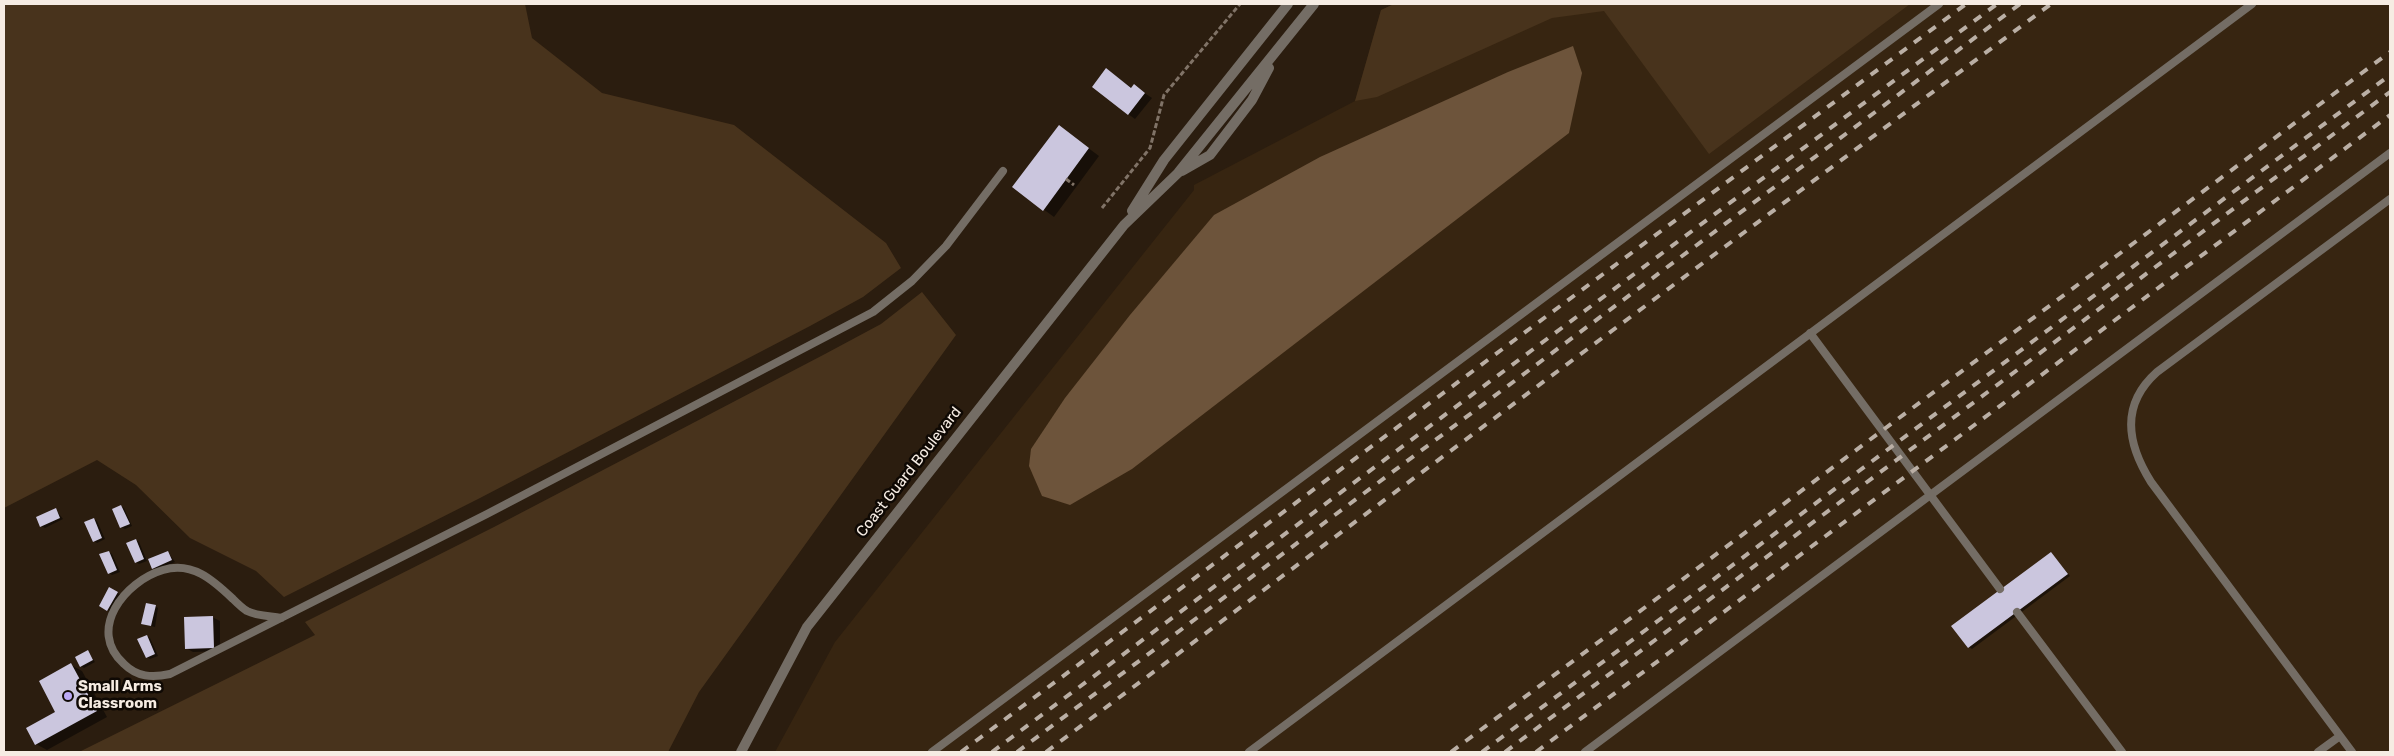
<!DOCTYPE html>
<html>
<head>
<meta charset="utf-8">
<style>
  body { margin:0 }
  #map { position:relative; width:2394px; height:756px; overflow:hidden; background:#2b1d0f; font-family:Rubik,sans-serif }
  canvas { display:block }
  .frame { position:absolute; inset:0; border:5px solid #f6ece3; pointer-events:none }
</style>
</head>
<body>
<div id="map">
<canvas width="2394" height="756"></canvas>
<div class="frame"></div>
</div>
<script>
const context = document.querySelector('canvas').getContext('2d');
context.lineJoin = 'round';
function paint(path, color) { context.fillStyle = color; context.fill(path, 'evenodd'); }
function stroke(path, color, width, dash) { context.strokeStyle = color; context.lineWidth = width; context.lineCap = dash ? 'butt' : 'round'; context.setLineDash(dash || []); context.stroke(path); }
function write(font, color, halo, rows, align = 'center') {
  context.font = font + ' Rubik,sans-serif'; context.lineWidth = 5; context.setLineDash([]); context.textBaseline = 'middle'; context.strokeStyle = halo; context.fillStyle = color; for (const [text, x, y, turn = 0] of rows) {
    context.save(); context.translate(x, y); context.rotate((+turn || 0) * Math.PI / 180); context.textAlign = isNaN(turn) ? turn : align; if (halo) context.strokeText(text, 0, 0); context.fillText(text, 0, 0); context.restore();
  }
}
paint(new Path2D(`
  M1394,4H2390V752H775L835,642L1194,190V185L1355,101L1381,10Z`), '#372511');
paint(new Path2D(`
  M4,4H525L532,38L602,93L734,125L886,243L901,268L863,297L810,326L480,498L284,597L256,571L190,538L136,485L97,460L4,508Z
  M1394,4H1910L1709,154L1604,11L1552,18L1377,97L1355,101L1381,10Z
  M922,292L956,335L699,692L668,752H79L315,635L305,622L494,527L825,354L881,324Z`), '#48331c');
paint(new Path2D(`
  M1573,46L1582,73L1569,133L1132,469L1070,505L1042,496L1029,466L1031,449L1065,398L1130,315L1214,215L1320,157L1508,72Z`), '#6d543b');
paint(new Path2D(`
  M1107,70L1132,88L1134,86L1152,98L1135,119L1128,114Z
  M1060,127L1099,156L1054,217L1013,187Z
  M121,506L124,508L132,526L125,529L121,527L113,509Z
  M56,510L63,519L45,528L41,526Z
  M94,519L97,521L105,539L97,543L94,541Z
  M136,540L139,542L147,561L139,564L136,562Z
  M109,552L112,554L120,572L112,575L109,573Z
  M168,552L175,562L157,570L153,568Z
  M2051,553L2070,576L1972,649L1969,647L1953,626Z
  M110,589L121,595L111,612L100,605Z
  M155,606L158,608L155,627L143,624Z
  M212,617L220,621V651L193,652L186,648Z
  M147,636L150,638L158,656L150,659L147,657Z
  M88,652L95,662L84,668L81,666Z
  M71,665L82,671L107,717L47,750L36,744L57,713Z`), '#0007');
paint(new Path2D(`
  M1106,68L1131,88L1134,84L1145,93L1128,115L1092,87Z
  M1059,125L1089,148L1043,211L1012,187Z
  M121,505L130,524L120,528L112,509Z
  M56,508L60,518L40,527L36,517Z
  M94,518L102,538L93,542L84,522Z
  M136,539L144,559L135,563L126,543Z
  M109,551L117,570L108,574L99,554Z
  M168,551L172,560L152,569L148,559Z
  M2051,552L2068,574L1968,648L1951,626Z
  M109,587L118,592L107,611L99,606Z
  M146,603L156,605L151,626L141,624Z
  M213,616L214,648L185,649L184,617Z
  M147,635L155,654L146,658L137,639Z
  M88,650L93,660L80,667L75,657Z
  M71,663L97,711L35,745L26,728L55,712L39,681Z`), '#cbc6de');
stroke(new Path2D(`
  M1066,179L1074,185
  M1102,208L1150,148L1164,95L1240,4`), '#807367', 3, [5, 2.5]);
stroke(new Path2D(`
  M1810,333L2000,589
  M2017,612L2122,752
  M281,618C270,616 257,616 247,611C242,608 237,603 233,599C213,580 192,561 163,570C125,581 86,630 124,664C137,677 152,678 170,674L487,514L873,312L912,281L946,246L1003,171
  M932,752L1939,4
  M1249,752L2252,4
  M1585,752L2390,153
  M2318,752L2340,736
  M2352,752L2151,482C2127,444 2120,405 2157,372L2390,199`), '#746d65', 8);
stroke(new Path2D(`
  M1182,171L1210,155L1252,100L1269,68
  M1132,211L1164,160L1288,4
  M741,752L807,627L1124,225L1178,173L1314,4`), '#746d65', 10);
stroke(new Path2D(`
  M961,752L1966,4
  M992,752L1997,4
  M1017,752L2020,4
  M1046,752L2051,4
  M1451,752L2390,52
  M1482,752L2390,75
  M1505,752L2390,92
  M1536,752L2390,115`), '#baafa5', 4, [9, 9]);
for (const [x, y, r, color] of [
  [68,696,5,"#bcaaf6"]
]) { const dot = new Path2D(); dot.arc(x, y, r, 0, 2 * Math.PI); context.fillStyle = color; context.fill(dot); stroke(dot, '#0f0904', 2); }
write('15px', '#f6ece3', '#0f0904', [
  ["Coast Guard Boulevard",909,472,-52]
]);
write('bold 15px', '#f6ece3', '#0f0904', [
  ["Small Arms",78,687],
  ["Classroom",78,704]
], 'left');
</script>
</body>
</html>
